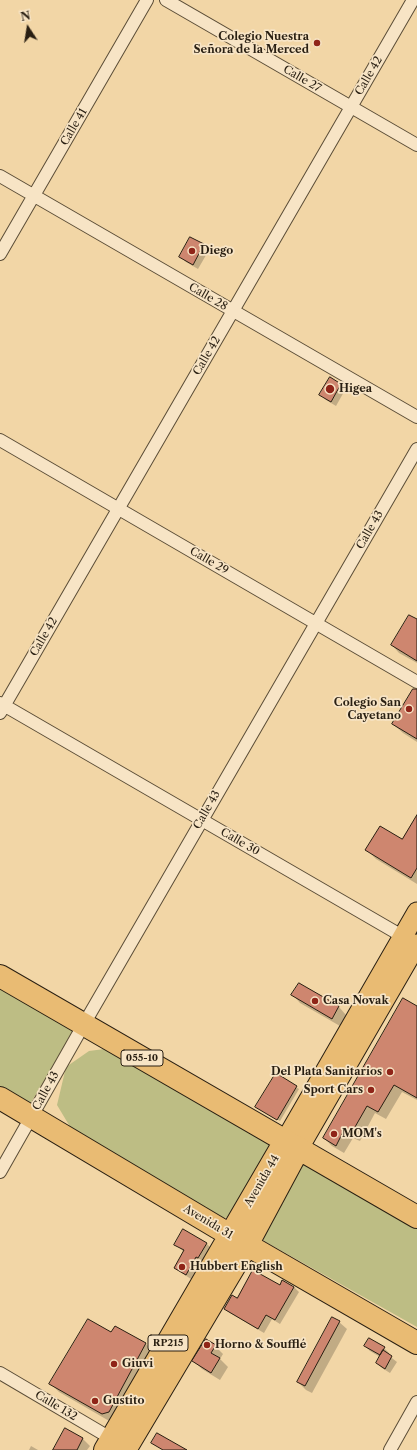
<!DOCTYPE html>
<html>
<head>
<meta charset="utf-8">
<style>
  body { margin:0 }
  #map { position:relative; width:417px; height:1450px; overflow:hidden; background:#f2d6a6; font-family:"Libre Caslon Text",serif }
  canvas { display:block }
  .north { position:absolute; left:8px; top:8px; width:40px; height:40px; -webkit-text-stroke:3px #f7e4c5; paint-order:stroke; rotate:348deg; font-size:11px; font-weight:700; line-height:16px; text-align:center; color:#291f12 }
  .north::after { content:''; display:block; margin:auto; width:14px; height:18px; background:#291f12; clip-path:polygon(50% 0,100% 100%,50% 72%,0 100%) }
</style>
</head>
<body>
<div id="map">
<canvas width="417" height="1450"></canvas>
<div class="north">N</div>
</div>
<script>
const context = document.querySelector('canvas').getContext('2d');
context.lineJoin = 'round';
function paint(path, color) { context.fillStyle = color; context.fill(path, 'evenodd'); }
function stroke(path, color, width, dash) { context.strokeStyle = color; context.lineWidth = width; context.lineCap = dash ? 'butt' : 'round'; context.setLineDash(dash || []); context.stroke(path); }
function write(font, color, halo, rows, align = 'center') {
  context.font = font + ' "Libre Caslon Text",serif'; context.lineWidth = 3.5; context.setLineDash([]); context.textBaseline = 'middle'; context.strokeStyle = halo; context.fillStyle = color; for (const [text, x, y, turn = 0] of rows) {
    context.save(); context.translate(x, y); context.rotate((+turn || 0) * Math.PI / 180); context.textAlign = isNaN(turn) ? turn : align; if (halo) context.strokeText(text, 0, 0); context.fillText(text, 0, 0); context.restore();
  }
}
paint(new Path2D(`
  M0,982L77,1026L30,1104L0,1087Z
  M112,1048L268,1138L270,1152L233,1216L224,1218L72,1130L57,1105L66,1067L89,1051Z
  M308,1163L417,1224V1327L264,1241L261,1231L299,1165Z`), '#bdbd84');
paint(new Path2D(`
  M191,238L204,245L209,250L198,269L186,262L181,257Z
  M340,385L345,390L336,406L326,400L321,395Z
  M417,620V663L399,653L392,645Z
  M417,695V742L403,733L393,724Z
  M417,817V884L376,859L367,850L403,841Z
  M299,984L339,1007L346,1015L340,1026L300,1003L293,995Z
  M417,1007V1100L402,1092L386,1119L375,1113L360,1141L353,1138L344,1153L332,1146L324,1138Z
  M276,1075L299,1089L280,1121L259,1109Z
  M206,1243L211,1248L203,1262L201,1261L191,1279L180,1272L175,1267L184,1252L175,1244Z
  M280,1286L294,1287L299,1292L280,1324L272,1319L264,1333L230,1313L225,1309L238,1300Z
  M339,1322L347,1329L312,1393L306,1390L298,1382Z
  M115,1327L146,1344L155,1353L111,1422L59,1392L51,1384L111,1334Z
  M215,1346L223,1354L220,1359L228,1367L220,1380L202,1369L194,1361Z
  M365,1346L384,1348L389,1353L388,1355L397,1362L390,1373L382,1368L377,1363L380,1357L370,1351Z
  M66,1429L83,1439L90,1446L87,1450H54Z
  M31,1446L38,1450H29Z`), '#0003');
const building = new Path2D(`
  M190,237L204,244L193,265L179,257Z
  M330,377L341,384L331,402L319,395Z
  M409,615L417,619V661L391,645Z
  M413,689H417V739L392,724Z
  M417,815V868L411,878L365,850L380,826L402,839Z
  M299,983L339,1006L332,1019L291,995Z
  M403,998L417,1006V1098L394,1085L378,1112L367,1106L351,1134L344,1130L336,1146L323,1138Z
  M276,1073L297,1086L277,1120L255,1107Z
  M183,1229L207,1243L198,1258L196,1257L186,1275L174,1268L184,1250L174,1245Z
  M253,1270L280,1285L282,1280L294,1287L275,1320L266,1315L258,1329L224,1309L232,1295L237,1298Z
  M332,1317L340,1321L305,1386L297,1382Z
  M88,1319L111,1332L115,1326L146,1343L109,1412L102,1414L49,1384Z
  M369,1338L385,1347L380,1355L364,1346Z
  M206,1339L216,1345L211,1353L220,1358L211,1373L192,1361Z
  M383,1350L392,1356L385,1369L376,1363Z
  M65,1428L83,1438L77,1450H53Z
  M157,1433L187,1450H163L151,1443Z`);
paint(building, '#ce866f');
stroke(building, '#291f12', 1);
const street = new Path2D(`
  M166,0L417,145
  M0,176L417,417
  M0,254L147,0
  M0,440L417,682
  M0,703L409,940
  M0,713L413,0
  M0,1172L84,1024L417,449
  M0,1373L112,1439
  M390,1450L417,1402`);
const primary = new Path2D(`
  M285,1141L417,912
  M299,1148L417,944`);
const highway = new Path2D(`
  M0,976L417,1217
  M0,1098L230,1235L417,1343
  M105,1450L285,1141
  M125,1450L247,1245L299,1148`);
stroke(street, '#5b4d37', 14);
stroke(primary, '#291f12', 21);
stroke(highway, '#291f12', 24);
stroke(street, '#f7e4c5', 12);
stroke(primary, '#e9bb73', 19);
stroke(highway, '#e9bb73', 22);
for (const [x, y, r, color] of [
  [317,43,4,"#8f2418"],
  [192,251,4,"#8f2418"],
  [330,389,5,"#8f2418"],
  [409,709,4,"#8f2418"],
  [315,1001,4,"#8f2418"],
  [390,1072,4,"#8f2418"],
  [371,1090,4,"#8f2418"],
  [334,1134,4,"#8f2418"],
  [182,1267,4,"#8f2418"],
  [207,1345,4,"#8f2418"],
  [114,1364,4,"#8f2418"],
  [95,1401,4,"#8f2418"]
]) { const dot = new Path2D(); dot.arc(x, y, r, 0, 2 * Math.PI); context.fillStyle = color; context.fill(dot); stroke(dot, '#f7e4c5', 1.5); }
for (const [x, y, w] of [
  [142,1058,42],
  [168,1343,40]
]) { const box = new Path2D(); box.roundRect(x - w / 2, y - 8, w, 16, 3); context.fillStyle = '#f7e4c5'; context.fill(box); stroke(box, '#291f12', 1); }
write('bold 10px', '#291f12', null, [
  ["055-10",142,1058],
  ["RP215",168,1343]
]);
write('bold 11px', '#291f12', '#f7e4c5', [
  ["Colegio Nuestra",309,37,"right"],
  ["Señora de la Merced",309,50,"right"],
  ["Diego",200,251],
  ["Higea",339,389],
  ["Colegio San",401,703,"right"],
  ["Cayetano",401,716,"right"],
  ["Casa Novak",323,1001],
  ["Del Plata Sanitarios",382,1072,"right"],
  ["Sport Cars",363,1090,"right"],
  ["MOM's",342,1134],
  ["Hubbert English",190,1267],
  ["Horno & Soufflé",215,1345],
  ["Giuvi",122,1364],
  ["Gustito",103,1401]
], 'left');
write('11px', '#291f12', '#f7e4c5', [
  ["Calle 42",369,76,-60],
  ["Calle 27",302,79,30],
  ["Calle 41",74,127,-60],
  ["Calle 28",208,297,30],
  ["Calle 42",207,356,-60],
  ["Calle 43",370,530,-60],
  ["Calle 29",209,561,30],
  ["Calle 42",44,637,-60],
  ["Calle 43",207,810,-60],
  ["Calle 30",240,842,30],
  ["Calle 43",46,1091,-61],
  ["Avenida 44",262,1181,-60],
  ["Avenida 31",208,1222,31],
  ["Calle 132",56,1406,31]
]);
</script>
</body>
</html>
